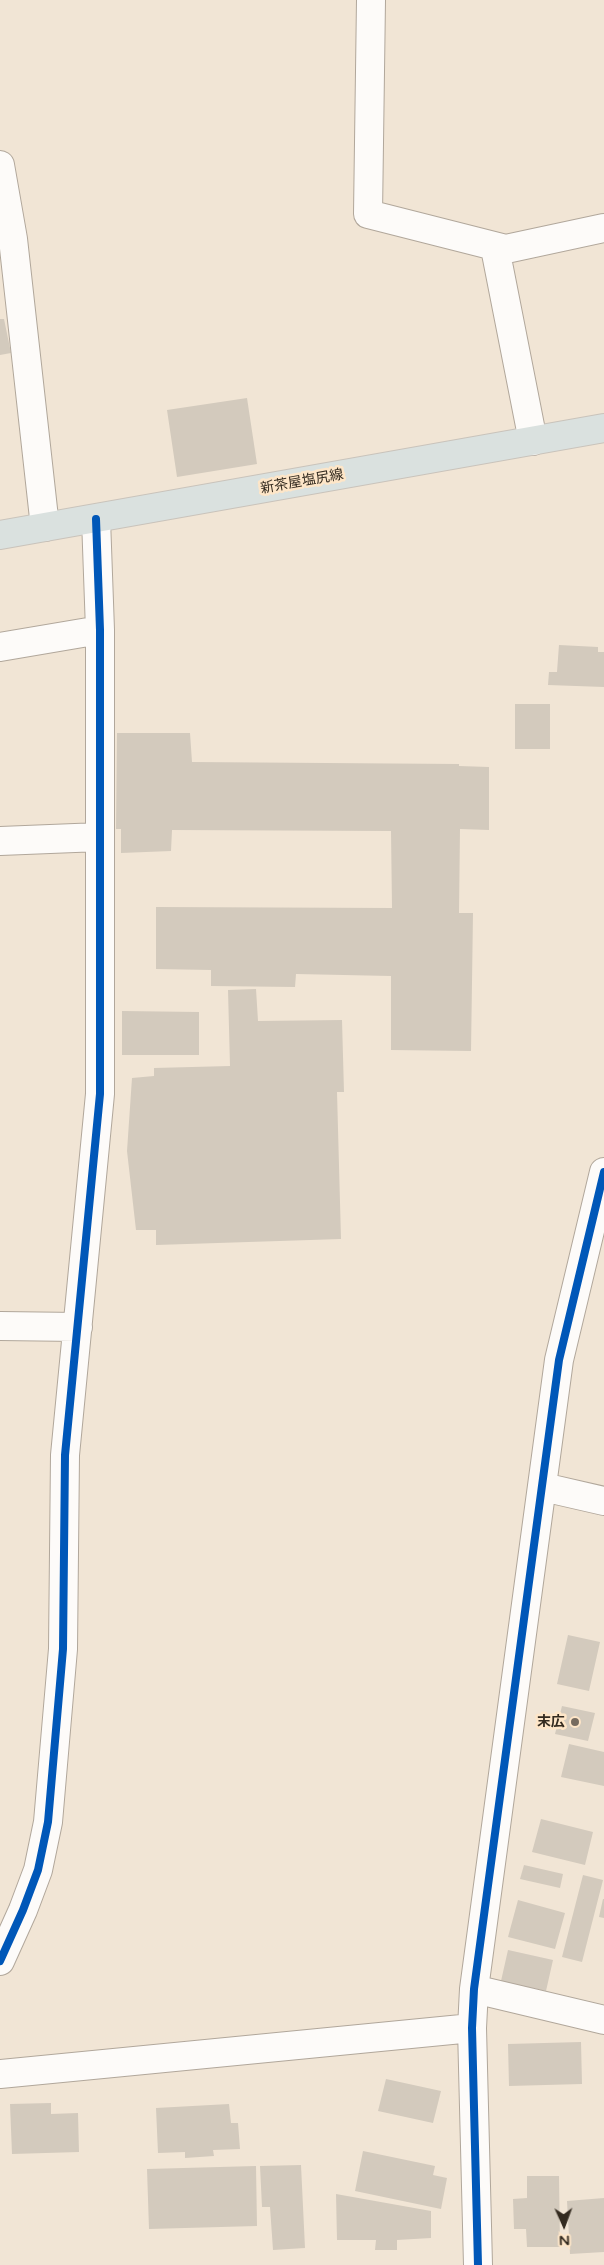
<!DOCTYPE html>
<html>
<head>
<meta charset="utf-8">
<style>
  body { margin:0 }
  #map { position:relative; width:604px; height:2265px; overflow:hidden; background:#f1e5d5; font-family:"Varela Round",sans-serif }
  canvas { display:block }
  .north { position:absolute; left:539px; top:2200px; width:50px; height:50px; -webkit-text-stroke:4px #fee6c8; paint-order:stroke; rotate:178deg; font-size:14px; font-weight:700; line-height:20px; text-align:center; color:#332a1f }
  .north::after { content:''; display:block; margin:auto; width:18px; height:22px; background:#332a1f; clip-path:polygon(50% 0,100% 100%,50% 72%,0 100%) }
</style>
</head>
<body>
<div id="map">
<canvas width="604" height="2265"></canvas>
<div class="north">N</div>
</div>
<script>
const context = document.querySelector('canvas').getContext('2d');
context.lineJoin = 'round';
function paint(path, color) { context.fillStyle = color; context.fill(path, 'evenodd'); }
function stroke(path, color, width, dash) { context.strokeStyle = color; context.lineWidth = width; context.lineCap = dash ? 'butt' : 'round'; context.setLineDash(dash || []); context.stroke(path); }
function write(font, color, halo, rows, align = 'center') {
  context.font = font + ' "Varela Round","Noto Sans JP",sans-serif'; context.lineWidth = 5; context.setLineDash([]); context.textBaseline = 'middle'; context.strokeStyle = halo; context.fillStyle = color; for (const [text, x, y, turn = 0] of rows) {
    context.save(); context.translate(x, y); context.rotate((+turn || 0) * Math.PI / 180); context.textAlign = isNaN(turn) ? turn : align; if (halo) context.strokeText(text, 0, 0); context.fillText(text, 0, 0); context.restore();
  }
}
paint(new Path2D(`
  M0,319H4L11,353L0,355Z
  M247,398L257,464L177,477L167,410Z
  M559,645L598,647V652H604V687L548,685L549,672H557Z
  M515,704H550V749H515Z
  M117,733H190L192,762L459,764V766L489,767V830L460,829L459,913H473L471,1051L391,1050V976L296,974L295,987L211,986V970L156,969V907L392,908L391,831L172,830L171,851L121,853V829H116Z
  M256,989L258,1021L342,1020L344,1092H337L341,1239L156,1245V1230H136L127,1151L132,1078L154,1076V1068L230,1066L228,990Z
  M122,1011L199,1012V1055H122Z
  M568,1635L600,1642L589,1691L557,1684Z
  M562,1706L595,1713L588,1741L555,1734Z
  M569,1744L604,1752V1786L561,1777Z
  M541,1819L593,1832L585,1865L532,1852Z
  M524,1865L563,1874L560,1888L520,1879Z
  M583,1875L603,1880L582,1962L562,1957Z
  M603,1899H604V1918L599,1917Z
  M518,1900L565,1913L555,1949L508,1937Z
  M508,1950L553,1960L546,1991L501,1981Z
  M581,2042L582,2084L509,2086L508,2044Z
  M386,2079L441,2091L433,2123L378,2111Z
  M51,2103V2114L78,2113L79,2152L12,2154L10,2104Z
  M229,2104L231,2123H238L240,2149L213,2150L214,2156L185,2158V2152L158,2153L156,2108Z
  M363,2151L435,2166L433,2175L447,2178L441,2209L355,2191Z
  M301,2165L305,2248L273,2250L270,2207H262L260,2166Z
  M256,2166L257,2226L149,2229L147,2169Z
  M527,2176H559L560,2247H527L526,2229H514L513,2199L527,2198Z
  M336,2194L431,2211V2238L397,2240V2250H375L376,2240H337Z
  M604,2198V2252L570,2254L567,2201Z`), '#d3cabd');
const minor = new Path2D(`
  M371,0L368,214L506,249L604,228
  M0,165L13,239L45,527
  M495,248L533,441
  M0,647L100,630
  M0,841L100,837
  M0,1326L78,1327
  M543,1487L604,1501
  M0,1961L23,1910L38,1870L48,1822L63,1649L65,1455L100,1094V630L96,519
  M474,1989L604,2020
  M0,2074L472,2028
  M478,2265L472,2028L474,1989L559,1360L604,1172`);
const major = new Path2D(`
  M0,535L604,428`);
stroke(minor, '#b1a79b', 30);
stroke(major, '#c9c3bb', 30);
stroke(minor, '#fdfbf9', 28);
stroke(major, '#dae1df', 28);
stroke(new Path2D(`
  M0,1961L23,1910L38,1870L48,1822L63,1649L65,1455L100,1094V630L96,519
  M478,2265L472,2028L474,1989L559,1360L604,1172`), '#0057b8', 8);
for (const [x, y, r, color] of [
  [575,1722,5,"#766b5f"]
]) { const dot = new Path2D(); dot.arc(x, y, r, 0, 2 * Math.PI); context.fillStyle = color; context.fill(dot); stroke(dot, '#fee6c8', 2); }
write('14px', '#332a1f', '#fee6c8', [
  ["新茶屋塩尻線",302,482,-10]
]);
write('bold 14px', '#332a1f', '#fee6c8', [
  ["末広",565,1722]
], 'right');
</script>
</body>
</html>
